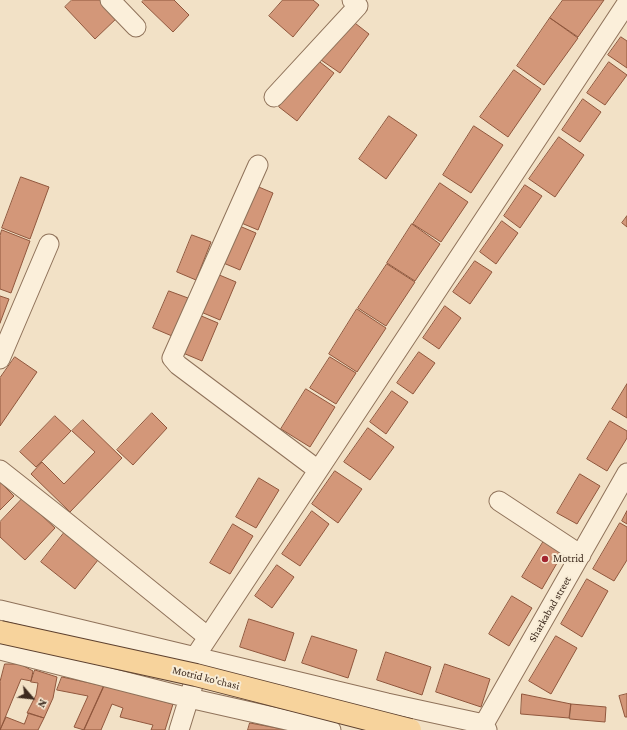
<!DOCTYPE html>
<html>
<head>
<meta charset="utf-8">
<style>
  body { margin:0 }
  #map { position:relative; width:627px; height:730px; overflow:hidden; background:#f2e1c6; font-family:"Crimson Pro",serif }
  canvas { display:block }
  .north { position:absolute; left:12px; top:678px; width:40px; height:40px; -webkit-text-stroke:3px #f8ecd6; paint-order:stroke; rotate:118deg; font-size:11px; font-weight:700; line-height:16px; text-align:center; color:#3e2b1f }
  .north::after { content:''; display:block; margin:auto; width:14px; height:18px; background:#3e2b1f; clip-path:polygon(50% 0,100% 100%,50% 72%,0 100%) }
</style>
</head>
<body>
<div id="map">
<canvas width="627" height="730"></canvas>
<div class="north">N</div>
</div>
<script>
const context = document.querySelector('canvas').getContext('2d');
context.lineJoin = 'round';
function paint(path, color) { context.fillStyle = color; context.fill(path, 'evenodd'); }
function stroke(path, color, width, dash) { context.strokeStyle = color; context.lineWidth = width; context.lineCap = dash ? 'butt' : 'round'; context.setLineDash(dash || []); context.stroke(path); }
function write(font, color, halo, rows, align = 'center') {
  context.font = font + ' "Crimson Pro",serif'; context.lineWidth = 4; context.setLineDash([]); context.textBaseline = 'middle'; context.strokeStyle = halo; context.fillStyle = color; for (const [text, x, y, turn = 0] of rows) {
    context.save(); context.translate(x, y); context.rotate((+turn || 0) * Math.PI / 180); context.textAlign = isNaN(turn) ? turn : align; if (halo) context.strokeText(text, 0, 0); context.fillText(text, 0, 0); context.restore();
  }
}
const building = new Path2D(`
  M72,0H104L119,16L95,39L65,7Z
  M144,0H174L189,15L173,32L142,2Z
  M283,0H313L319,5L293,37L269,16Z
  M563,0H604L578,37L550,18Z
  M550,18L578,38L544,85L517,66Z
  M351,20L369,34L340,73L321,60Z
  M621,37L627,41V68L608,55Z
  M316,59L334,73L297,121L279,107Z
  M609,62L627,75L605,105L587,93Z
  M514,70L541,89L508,137L480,117Z
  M583,99L601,112L580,142L562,130Z
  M389,116L417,135L386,179L359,159Z
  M474,126L503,145L471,193L443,175Z
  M559,137L584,155L555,197L529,179Z
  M21,177L49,187L30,239L2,228Z
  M440,183L468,202L441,242L413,224Z
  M254,185L273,193L258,230L239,222Z
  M525,185L542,196L520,228L504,216Z
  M627,216V227L622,223Z
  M502,221L518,233L496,264L480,252Z
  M412,224L440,244L415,281L387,263Z
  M237,225L256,233L240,270L221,262Z
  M2,230L30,241L11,293L0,289V236Z
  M192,235L211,242L196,280L177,272Z
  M475,261L492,272L470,304L453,292Z
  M387,264L415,282L386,326L358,308Z
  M217,274L236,282L220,320L201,312Z
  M169,291L188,298L172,336L153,328Z
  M0,296L9,299L0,323Z
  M445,306L461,318L439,349L423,338Z
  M357,309L386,328L357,372L329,354Z
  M199,315L218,323L202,361L183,353Z
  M419,352L435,363L413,394L397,383Z
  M15,357L37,372L0,426V378Z
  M330,357L356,373L336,404L310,388Z
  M627,384V418L612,409Z
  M306,389L335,407L310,447L281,429Z
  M392,391L408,402L386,434L370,422Z
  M152,413L167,428L133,465L117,450Z
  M55,416L71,431L36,467L20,452Z
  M83,420L122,458L70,512L31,474L42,462L64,484L95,452L72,431Z
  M610,421L627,431V438L607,471L587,459Z
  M368,428L394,447L370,480L344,462Z
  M335,471L362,489L338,523L312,504Z
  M580,474L600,486L577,524L557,513Z
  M259,478L279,490L256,528L236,517Z
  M0,482L14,496L0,510Z
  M23,498L55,528L25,560L0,537V522Z
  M312,511L329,524L300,566L282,554Z
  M627,511V524L622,521Z
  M620,523L627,527V560L614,581L593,569Z
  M233,524L253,536L230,574L210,563Z
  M64,533L98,560L75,589L41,562Z
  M545,539L564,551L542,589L522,577Z
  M277,565L294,577L272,608L255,596Z
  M587,579L608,591L582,637L561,624Z
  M512,596L532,608L509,646L489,634Z
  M249,619L294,633L285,661L240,647Z
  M312,636L357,650L348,678L302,663Z
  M556,636L577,648L551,694L529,681Z
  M386,652L431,667L422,695L377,680Z
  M5,664H20L33,671L31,681L21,679L0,730V682Z
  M445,664L490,679L481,707L436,692Z
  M35,670L57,677L53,698L44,718L27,713L36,695L38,683L31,682Z
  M62,677L104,686L84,730L74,727L88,696L57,690Z
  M104,686L173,704L165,730H151L153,725L120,717L123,708L112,704L101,730H84Z
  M522,694L571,704L569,718L521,714Z
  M627,694V717H625L619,696Z
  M571,704L606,707L605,722L570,719Z
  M29,713L44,718L38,730H0L6,717L24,724Z
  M250,723L288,730H248Z`);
paint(building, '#d39779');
stroke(building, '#90573d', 1);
const minor = new Path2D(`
  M110,0L136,27
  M274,97L358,6L352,0
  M258,165L172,358L178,365L318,470
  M0,359L49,244
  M0,470L66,522L208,637
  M499,501L581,555
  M0,610L387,703L484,724L487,730
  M0,650L189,698L331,730
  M185,672L627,3
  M484,724L627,473
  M179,730L193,685`);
stroke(minor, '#8f725a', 21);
stroke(minor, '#fbefda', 19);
const majorBridge = new Path2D(`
  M0,632L196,675L410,730`);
stroke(majorBridge, '#5d402e', 24, []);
stroke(majorBridge, '#f7d39c', 22);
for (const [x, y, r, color] of [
  [545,559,4,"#a32530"]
]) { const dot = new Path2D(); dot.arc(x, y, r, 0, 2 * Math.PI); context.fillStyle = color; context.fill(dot); stroke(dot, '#f8ecd6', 1.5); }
write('11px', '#3e2b1f', '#f8ecd6', [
  ["Motrid",553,559]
], 'left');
write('11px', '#3e2b1f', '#f8ecd6', [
  ["Sharkabad street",550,609,-60],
  ["Motrid ko'chasi",206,678,14]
]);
</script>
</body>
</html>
